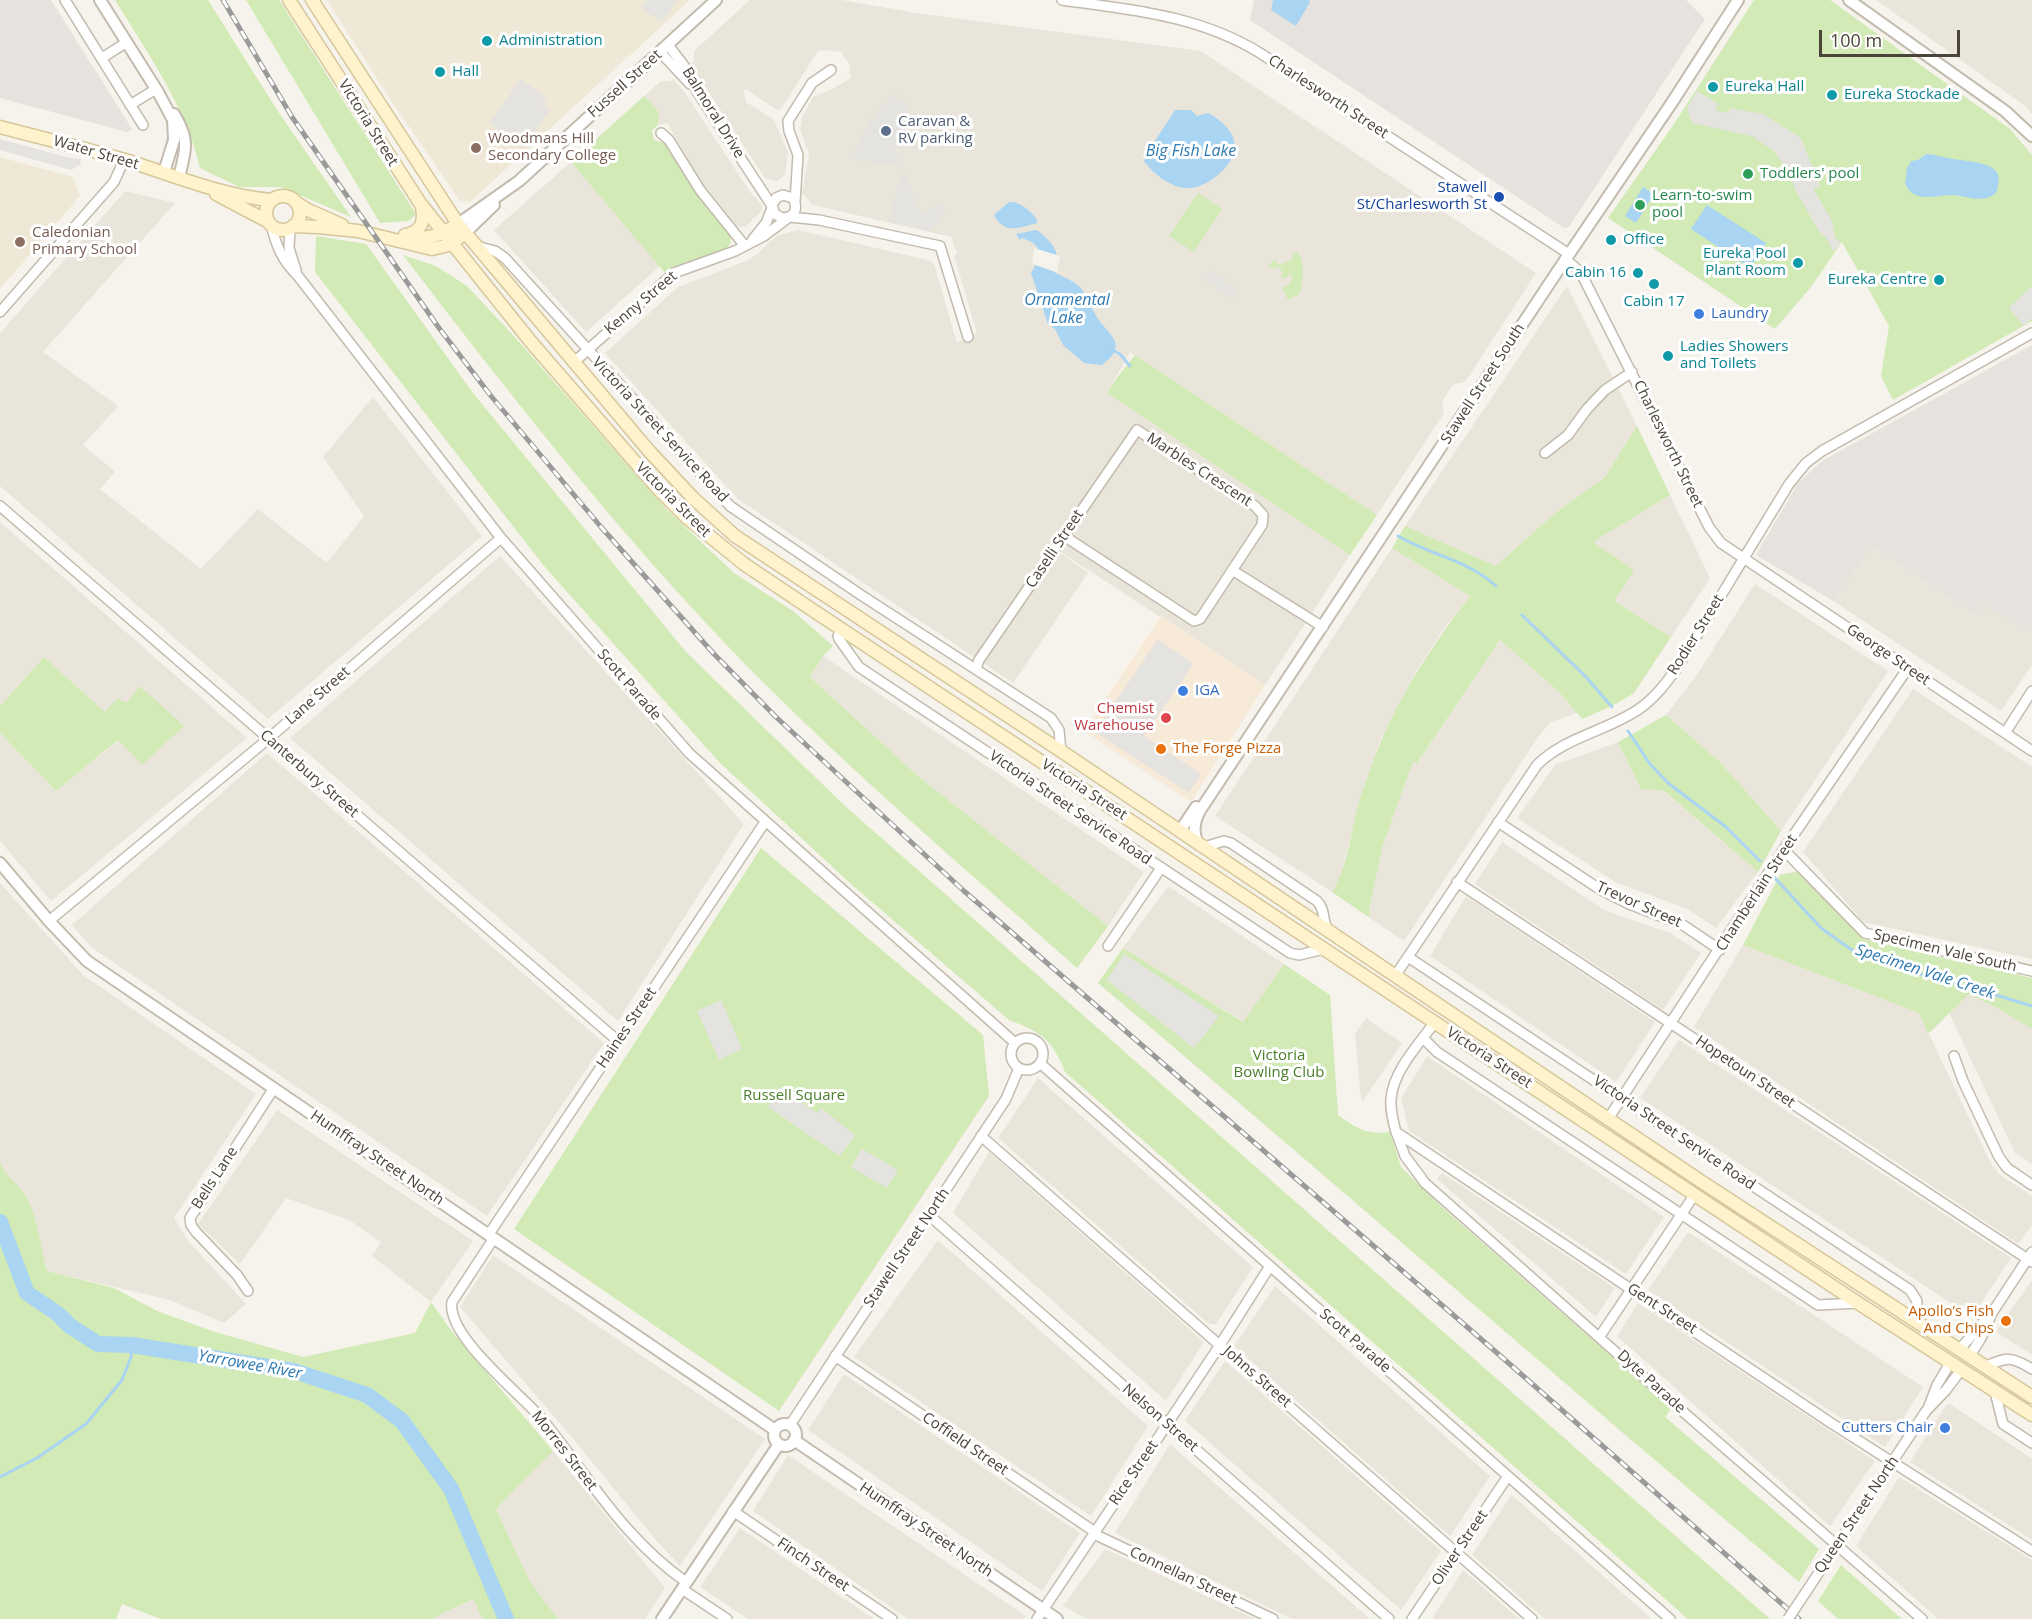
<!DOCTYPE html>
<html>
<head>
<meta charset="utf-8">
<style>
  body { margin:0 }
  #map { position:relative; width:2032px; height:1619px; overflow:hidden; background:#f6f3ec; font-family:"Open Sans",sans-serif }
  canvas { display:block }
  .scale { position:absolute; left:1819px; top:30px; width:141px; height:27px; box-sizing:border-box; border:3px solid #4b4439; border-top:0; padding-left:8px; font-size:18px; line-height:21px; white-space:nowrap; color:#4b4439; -webkit-text-stroke:4px #fff; paint-order:stroke }
</style>
</head>
<body>
<div id="map">
<canvas width="2032" height="1619"></canvas>
<div class="scale">100 m</div>
</div>
<script>
const context = document.querySelector('canvas').getContext('2d');
context.lineJoin = 'round';
function paint(path, color) { context.fillStyle = color; context.fill(path, 'evenodd'); }
function stroke(path, color, width, dash) { context.strokeStyle = color; context.lineWidth = width; context.lineCap = dash ? 'butt' : 'round'; context.setLineDash(dash || []); context.stroke(path); }
function write(font, color, halo, rows, align = 'center') {
  context.font = font + ' "Open Sans",sans-serif'; context.lineWidth = 6; context.setLineDash([]); context.textBaseline = 'middle'; context.strokeStyle = halo; context.fillStyle = color; for (const [text, x, y, turn = 0] of rows) {
    context.save(); context.translate(x, y); context.rotate((+turn || 0) * Math.PI / 180); context.textAlign = isNaN(turn) ? turn : align; if (halo) context.strokeText(text, 0, 0); context.fillText(text, 0, 0); context.restore();
  }
}
paint(new Path2D(`
  M750,0H842L916,13L1201,51L1536,273L1465,382L1454,384L1450,389L1442,402L1444,413L1377,515L1130,352L1107,393L1350,555L1265,685L1045,542L1088,573L1013,683L738,499L605,353L678,287L746,261L757,254L778,235L798,230L928,260L934,264L957,343L977,333L954,256L957,254L951,237L813,205L802,193L809,154L800,129L802,118L813,97L832,89L851,78L849,64L841,52L825,50L818,51L781,109L777,110L746,89L743,90L746,102L773,119L788,152L785,175L777,181L765,178L690,64L694,61V51Z
  M1876,0H2032V114L2025,106Z
  M673,79L685,93L750,192L762,205V210L745,227H738L703,184L667,123L658,125L659,112L644,96L661,81H671Z
  M571,162L660,266L586,332L494,230Z
  M125,191L175,203L43,352L118,406L83,445L115,472L100,489L201,569L258,509L327,563L364,516L323,457L373,397L482,536L268,719L0,486V333Z
  M1567,286L1637,426L1605,477L1554,514L1496,566L1405,526Z
  M1670,495L1710,578L1671,637L1614,601L1593,542Z
  M0,522L247,738L51,901L0,841V733L56,791L119,740L126,704L105,712L44,657L0,706Z
  M1872,547L1976,615L1983,604L2032,634V665L2001,711L1833,601Z
  M1392,548L1470,596L1443,630L1418,668L1380,741L1358,805L1340,880L1332,892L1215,816Z
  M500,556L744,824L618,1021L290,738Z
  M1755,584L1888,671L1781,831L1720,762L1666,715L1698,673Z
  M1500,640L1559,692L1577,713L1551,722L1540,734L1404,941L1370,918L1369,910L1383,845L1413,760L1418,762Z
  M823,656L1144,872L1108,926L919,777L810,677Z
  M1913,689L2032,767V959L1863,922L1803,852Z
  M1618,742L1641,789L1663,791L1758,872L1716,928L1687,909L1615,882L1517,818L1555,765Z
  M267,753L604,1043L487,1216L91,947L72,925Z
  M1502,842L1604,910L1670,933L1701,953L1663,1010L1475,884Z
  M0,883L83,975L256,1094L174,1218L189,1242L246,1304L224,1323L170,1300L47,1271L25,1194L3,1171L0,1163Z
  M1168,886L1284,964L1244,1022L1123,948Z
  M1466,896L1655,1022L1616,1082L1430,956Z
  M1743,945L1919,1013L1990,1162L2000,1175L2032,1196V1225L2021,1241L2017,1243L1694,1027Z
  M1969,994L1999,1009L2032,1029V1164L2015,1153L1949,1013Z
  M1366,1018L1402,1043L1363,1101L1361,1100L1355,1034Z
  M1679,1040L2011,1258L1972,1317L1640,1098Z
  M1427,1056L1664,1217L1626,1274L1409,1131L1401,1098Z
  M1038,1078L1253,1267L1216,1324H1209L998,1138Z
  M277,1110L473,1241L431,1302L372,1256L381,1242L349,1220L286,1198L240,1264L198,1224Z
  M989,1152L1204,1342L1166,1401L953,1213Z
  M1442,1173L1615,1288L1596,1317L1437,1179Z
  M1688,1232L1923,1387L1885,1447L1648,1290Z
  M938,1240L1148,1426L1091,1516L854,1357Z
  M493,1255L765,1439L680,1566L656,1540L574,1440L460,1307Z
  M2032,1280V1355L1998,1333L1997,1330Z
  M1275,1286L1490,1476L1451,1535H1449L1234,1346Z
  M1638,1303L1875,1461L1830,1526L1617,1336Z
  M1225,1361L1441,1551L1401,1610L1185,1421Z
  M844,1374L1080,1533L1042,1591L808,1430Z
  M1950,1404L2032,1459V1540L1910,1462L1946,1405Z
  M1170,1444L1370,1619H1292L1115,1533Z
  M553,1451L665,1588L645,1619H558L530,1582L496,1509Z
  M788,1455L1026,1616L1024,1619H908L753,1511Z
  M1899,1477L2032,1560V1619H1938L1856,1546Z
  M1513,1496L1652,1619H1545L1472,1555L1510,1497Z
  M740,1528L874,1619H748L700,1587Z
  M1105,1549L1255,1619H1087L1063,1606Z
  M1463,1570L1519,1619H1432Z
  M474,1599L483,1619H431Z`), '#eae5da');
paint(new Path2D(`
  M1161,616L1265,685L1191,802L1084,731Z`), '#f7ead8');
paint(new Path2D(`
  M0,0H51L132,129L127,132L0,98Z
  M1254,0H1686L1705,19L1569,227L1564,228L1250,20Z
  M2032,345V634L1983,605L1976,615L1872,547L1833,601L1756,555L1798,483L1822,461Z`), '#e6e2dd');
paint(new Path2D(`
  M327,0H690L470,202L460,201L388,96Z
  M0,157L73,177L80,196L0,289Z`), '#efe8d6');
paint(new Path2D(`
  M115,0H208L277,110L351,217L281,187H239L200,168C187,109 147,52 115,0Z
  M246,0H279L416,214L409,221L380,223Z
  M1754,0H1830L2010,129L2032,155V321L1893,400L1881,376L1889,326L1842,242L1811,287L1775,329L1608,218L1674,124Z
  M644,96L659,112L658,125L652,130L653,138L656,141L666,143L695,190L729,232C733,241 730,247 722,252L682,264L665,273L571,162Z
  M1198,193L1222,209L1194,252L1169,236Z
  M316,236L366,244L473,393L686,652L844,805L1770,1619H1688L1065,1072C1052,1039 1041,1032 1009,1020L851,884L720,763L544,566L315,272Z
  M1297,252C1305,261 1303,279 1301,291L1299,294L1288,300L1283,289L1284,286L1287,287L1293,278L1289,275L1292,271L1290,270L1286,279L1281,276L1283,273L1279,267H1275L1273,269L1268,265L1275,260L1279,265L1293,260L1292,254Z
  M403,255L436,266L467,286L512,334L666,509L734,573L793,611L833,646L823,656L810,677L919,777L1108,926L1077,968C964,868 848,769 742,661C619,534 510,395 403,255Z
  M1135,355L1377,515L1350,555L1107,393L1116,379Z
  M1637,426L1670,495L1593,542L1634,570L1614,601L1671,637L1634,693L1614,705L1582,719L1559,692L1500,640L1417,763L1413,761L1383,845L1369,910L1370,918L1332,892C1348,867 1350,834 1358,805C1361,793 1366,782 1370,770C1392,706 1429,649 1470,596L1392,548L1405,526L1496,566L1554,514L1605,477Z
  M44,657L105,712L118,698L126,703L140,686L184,726L142,765L118,740L56,791L0,733V706Z
  M1666,715L1720,762L1781,831L1758,872L1664,791L1641,789L1618,742Z
  M761,848L983,1035L989,1096L779,1411L514,1229Z
  M1800,871L1863,939L2032,978V1029L1999,1009L1969,994L1928,1034L1919,1013L1743,945L1780,875Z
  M1123,948L1243,1022L1284,964L1330,995L1338,1115C1357,1128 1365,1135 1390,1132L1401,1167L1444,1209L1671,1409L1665,1417L1819,1549L1799,1582C1564,1385 1333,1181 1098,983Z
  M0,1163C5,1176 16,1182 24,1193C37,1212 41,1249 47,1271L114,1288L157,1311L215,1332L303,1357L415,1333L431,1302L450,1329L553,1451L496,1509L530,1582L558,1619H483L473,1599L431,1619H161L122,1604L116,1619H0Z
  M1841,1565L1902,1619H1838L1818,1601Z`), '#d2eab5');
paint(new Path2D(`
  M647,0H677L662,22L641,8Z
  M521,79L547,98L542,104L550,110L524,148L489,123Z
  M1697,91L1718,104L1715,110L1728,113L1730,108L1763,114L1799,137L1803,143L1820,186L1813,189L1832,221L1835,238L1841,242L1834,252L1826,238L1818,230L1796,191L1789,173L1774,151L1752,136L1692,123L1687,108Z
  M894,94L911,108L906,116L905,123L910,138L893,146L903,167L853,159L863,134L871,121Z
  M0,139L70,158L81,159L80,165L71,170L0,150Z
  M902,170L921,212L940,203L945,213L930,231L889,222Z
  M1210,270L1239,290L1233,299L1204,280Z
  M2032,286V318L2024,326L2009,308Z
  M1158,639L1193,664L1144,736L1201,774L1189,793L1095,732Z
  M1124,954L1219,1016L1194,1048L1107,980Z
  M721,1000L742,1049L719,1060L697,1011Z
  M780,1087L817,1113L821,1108L855,1135L840,1156L768,1107Z
  M862,1149L898,1170L887,1188L851,1167Z`), '#e5e3e0');
paint(new Path2D(`
  M1273,0H1309L1310,2L1296,26L1271,10Z
  M1175,110H1191L1197,116L1208,113C1237,129 1245,151 1219,174C1211,181 1201,187 1190,188C1174,190 1153,174 1144,161L1146,155Z
  M1926,154C1934,154 1941,157 1949,158C1963,162 2006,160 1998,185C1997,190 1997,194 1992,196C1978,203 1964,195 1951,195C1934,195 1915,204 1905,184L1907,168L1911,161L1918,160Z
  M1643,187L1654,194L1636,223L1625,216Z
  M1009,202C1020,201 1029,210 1037,219V223C1018,228 1005,235 994,215Z
  M1707,205L1766,243L1750,268L1691,229Z
  M1036,230C1043,233 1054,245 1056,252C1058,258 1055,266 1054,272C1061,276 1069,279 1075,283C1086,290 1091,308 1098,319C1110,336 1129,345 1102,365L1084,363L1063,345L1055,329L1048,324L1031,273L1034,268L1038,248L1032,242L1022,238L1020,240L1016,234Z`), '#a9d4f2');
paint(new Path2D(`
  M1034,248L1060,256L1057,271L1059,273L1032,264Z`), '#f6f3ec');
stroke(new Path2D(`
  M1110,349L1120,354L1130,366
  M1398,536C1430,555 1468,560 1496,586
  M1522,615L1586,677L1612,707
  M1628,731L1650,764L1668,783L1726,827L1760,861
  M1774,877L1821,928L1856,953L1886,965L1970,987L2032,1006
  M0,1477L37,1458L86,1424L122,1380L131,1357L132,1345`), '#a9d4f2', 3);
stroke(new Path2D(`
  M0,1222L27,1293L58,1314L70,1326L98,1344L132,1345L294,1371L367,1395L402,1421L451,1489L506,1619`), '#a9d4f2', 16);
const minor = new Path2D(`
  M65,0L143,125
  M1062,0C1132,10 1198,15 1260,53L1569,254
  M668,45L685,67L696,90L772,206L775,214L782,218C794,218 799,209 793,198L783,195L776,198L772,206
  M660,52L690,84
  M102,58L127,42
  M130,105L156,89
  M661,133L669,140L700,190L745,246
  M795,202L798,155L789,131L788,121L812,83L831,70
  M790,217L819,220L940,246L968,337
  M271,224C276,246 282,260 298,276L501,538L689,753L1014,1042
  M290,228L289,248L296,270
  M753,239L766,223L772,208
  M476,246L495,251L505,258L730,506L861,595L1051,718L1059,730L1061,751
  M1565,259L1577,269L1583,277L1709,527L1721,543L2032,751
  M0,312L114,182L124,160
  M573,363L674,273L735,251L764,236L788,218
  M1545,453L1568,435L1587,409L1605,390L1632,372
  M0,506L618,1041
  M1232,570L1323,627
  M842,629L838,636L839,639L859,667L1290,953L1299,955L1324,949
  M976,669L979,660L1055,549L1064,536L1137,430L1255,506L1263,515L1262,525L1206,610L1200,619L1194,621L1064,536
  M2005,733L2032,691
  M1498,822L1601,890L1629,904L1683,925L1720,950
  M1204,847L1224,841L1231,843L1317,901C1326,910 1322,921 1328,931
  M1784,850L1865,933L2032,971
  M1457,882L2032,1262
  M49,921L268,739L501,538
  M1108,946L1161,868
  M1408,957L1910,1290L1917,1301L1915,1322
  M1395,976L1537,765C1565,737 1607,731 1639,709C1655,698 1666,683 1677,668L1789,484L1806,463L1822,451L2032,333
  M1435,1022C1419,1044 1393,1071 1391,1099C1390,1110 1393,1121 1396,1132L1831,1423L2032,1551
  M1011 1054a16 16 0 1 1 32 0a16 16 0 1 1-32 0Z
  M1423,1038L1437,1052L1818,1305L1858,1303
  M1954,1056L1963,1081L1999,1157L2007,1168L2032,1185
  M1041,1064L1670,1619
  M1608,1119L1782,852L1908,668
  M1396,1132L1405,1156L1425,1183L1681,1410L1922,1619
  M981,1136L1532,1619
  M930,1216L1389,1619
  M489,1234L765,822
  M494,1238L452,1302C446,1336 522,1395 542,1419C589,1477 623,1538 686,1582
  M248,1291L237,1275L196,1232L191,1225L190,1218L274,1088
  M1600,1336L1695,1194
  M1959,1350L1986,1319
  M835,1356L1095,1532
  M1969,1357L1981,1338L1992,1313L2032,1252
  M1984,1367C2007,1357 2011,1356 2032,1369
  M1995,1392L2003,1424L2032,1443
  M1929,1406L1937,1385L1950,1363
  M790,1425L1006,1099L1019,1068
  M733,1511L892,1619
  M1094,1534L1273,1619
  M682,1589L727,1619
  M1806,1592L1926,1411L1946,1390L1961,1370
  M1037,1619L1220,1345L1270,1266
  M1412,1619L1508,1476`);
const tertiary = new Path2D(`
  M100,0L158,92L173,120L174,140L164,172
  M1849,0L2005,111L2032,136
  M174,114C190,140 186,150 179,177
  M458,224L519,181L716,0
  M465,233L494,205
  M1180,831L1196,807
  M1198,843C1192,832 1195,819 1201,809L1557,272L1673,101L1738,0
  M0,863L49,921L87,961L775,1430
  M774 1435a11 11 0 1 1 22 0a11 11 0 1 1-22 0Z
  M794,1440L1057,1619
  M662,1619L779,1444`);
const secondary = new Path2D(`
  M289,0L420,203L531,342L661,492L686,517L744,564L808,607L1858,1303L2032,1415
  M312,0L458,224L649,451L693,498L735,536L1061,751L1702,1182L2032,1397
  M0,127C42,138 84,148 125,160C173,175 222,196 272,200
  M216,194L269,222
  M266 213a17 17 0 1 1 34 0a17 17 0 1 1-34 0Z
  M297,203L308,210L342,225
  M293,226L318,227L358,231L432,249L449,245L465,233
  M405,235C421,232 425,223 422,207
  M406,237C427,240 440,236 458,224`);
stroke(minor, '#c2bbae', 12);
stroke(tertiary, '#c2bbae', 14);
stroke(secondary, '#d6c79b', 15);
stroke(minor, '#fff', 9);
stroke(tertiary, '#fff', 10);
stroke(secondary, '#fff3cd', 12);
const rail = new Path2D(`
  M223,0L292,117L439,328L491,396L601,527L714,654L776,717L964,891L1496,1352L1799,1619`);
stroke(rail, '#9a9a9a', 5);
stroke(rail, '#fff', 3, [9]);
const minorBridge = new Path2D(`
  M1788,1619L1806,1592`);
stroke(minorBridge, '#c2bbae', 12, []);
stroke(minorBridge, '#fff', 9);
for (const [x, y, r, color] of [
  [487,41,6,"#0f9aa8"],
  [440,72,6,"#0f9aa8"],
  [1713,87,6,"#0f9aa8"],
  [1832,95,6,"#0f9aa8"],
  [886,131,6,"#5c6f8a"],
  [476,148,6,"#8d6e63"],
  [1748,174,6,"#2e9e5b"],
  [1499,197,6,"#1a4fb4"],
  [1640,205,6,"#2e9e5b"],
  [1611,240,6,"#0f9aa8"],
  [20,242,6,"#8d6e63"],
  [1798,263,6,"#0f9aa8"],
  [1638,273,6,"#0f9aa8"],
  [1939,280,6,"#0f9aa8"],
  [1654,284,6,"#0f9aa8"],
  [1699,314,6,"#3f7fe0"],
  [1668,356,6,"#0f9aa8"],
  [1183,691,6,"#3f7fe0"],
  [1166,718,6,"#e0444e"],
  [1161,749,6,"#e8710a"],
  [2006,1321,6,"#e8710a"],
  [1945,1428,6,"#3f7fe0"]
]) { const dot = new Path2D(); dot.arc(x, y, r, 0, 2 * Math.PI); context.fillStyle = color; context.fill(dot); stroke(dot, '#fff', 2); }
write('15px', '#0d838f', '#fff', [
  ["Administration",499,41],
  ["Hall",452,72],
  ["Eureka Hall",1725,87],
  ["Eureka Stockade",1844,95],
  ["Office",1623,240],
  ["Eureka Pool",1786,254,"right"],
  ["Plant Room",1786,271,"right"],
  ["Cabin 16",1626,273,"right"],
  ["Eureka Centre",1927,280,"right"],
  ["Cabin 17",1654,302,"center"],
  ["Ladies Showers",1680,347],
  ["and Toilets",1680,364]
], 'left');
write('15px', '#4b4439', '#fff', [
  ["Fussell Street",625,84,-42],
  ["Charlesworth Street",1328,97,33],
  ["Balmoral Drive",713,113,58],
  ["Victoria Street",368,123,58],
  ["Water Street",96,153,16],
  ["Kenny Street",641,303,-40],
  ["Stawell Street South",1483,384,-57],
  ["Victoria Street Service Road",660,430,47],
  ["Charlesworth Street",1668,444,64],
  ["Marbles Crescent",1199,470,33],
  ["Victoria Street",673,500,45],
  ["Caselli Street",1055,549,-56],
  ["Rodier Street",1696,635,-58],
  ["George Street",1888,655,34],
  ["Scott Parade",629,685,49],
  ["Lane Street",318,696,-41],
  ["Canterbury Street",309,774,41],
  ["Victoria Street",1084,790,33],
  ["Victoria Street Service Road",1070,808,34],
  ["Chamberlain Street",1757,893,-57],
  ["Trevor Street",1639,905,24],
  ["Specimen Vale South",1945,951,13],
  ["Haines Street",627,1028,-56],
  ["Victoria Street",1489,1058,33],
  ["Hopetoun Street",1745,1072,34],
  ["Victoria Street Service Road",1674,1133,34],
  ["Humffray Street North",377,1158,34],
  ["Bells Lane",215,1178,-57],
  ["Stawell Street North",907,1248,-56],
  ["Gent Street",1662,1309,33],
  ["Scott Parade",1355,1341,41],
  ["Johns Street",1257,1377,41],
  ["Dyte Parade",1651,1382,42],
  ["Nelson Street",1160,1418,41],
  ["Coffield Street",965,1444,34],
  ["Morres Street",564,1451,52],
  ["Rice Street",1134,1473,-56],
  ["Queen Street North",1857,1515,-56],
  ["Humffray Street North",926,1530,34],
  ["Oliver Street",1460,1548,-56],
  ["Finch Street",813,1565,34],
  ["Connellan Street",1183,1576,25]
]);
write('15px', '#4e5e75', '#fff', [
  ["Caravan &",898,122],
  ["RV parking",898,139]
], 'left');
write('15px', '#785e54', '#fff', [
  ["Woodmans Hill",488,139],
  ["Secondary College",488,156],
  ["Caledonian",32,233],
  ["Primary School",32,250]
], 'left');
write('15px', '#27864d', '#fff', [
  ["Toddlers' pool",1760,174],
  ["Learn-to-swim",1652,196],
  ["pool",1652,213]
], 'left');
write('15px', '#164399', '#fff', [
  ["Stawell",1487,188],
  ["St/Charlesworth St",1487,205]
], 'right');
write('15px', '#366cbe', '#fff', [
  ["Laundry",1711,314],
  ["IGA",1195,691],
  ["Cutters Chair",1933,1428,"right"]
], 'left');
write('15px', '#be3a42', '#fff', [
  ["Chemist",1154,709],
  ["Warehouse",1154,726]
], 'right');
write('15px', '#c56008', '#fff', [
  ["The Forge Pizza",1173,749],
  ["Apollo’s Fish",1994,1312,"right"],
  ["And Chips",1994,1329,"right"]
], 'left');
write('15px', '#4a7f2a', '#fff', [
  ["Victoria",1279,1056],
  ["Bowling Club",1279,1073],
  ["Russell Square",794,1096]
]);
write('italic 16px', '#2e7ab2', '#fff', [
  ["Big Fish Lake",1191,151],
  ["Ornamental",1067,300],
  ["Lake",1067,318],
  ["Specimen Vale Creek",1925,972,18],
  ["Yarrowee River",250,1365,10]
]);
</script>
</body>
</html>
